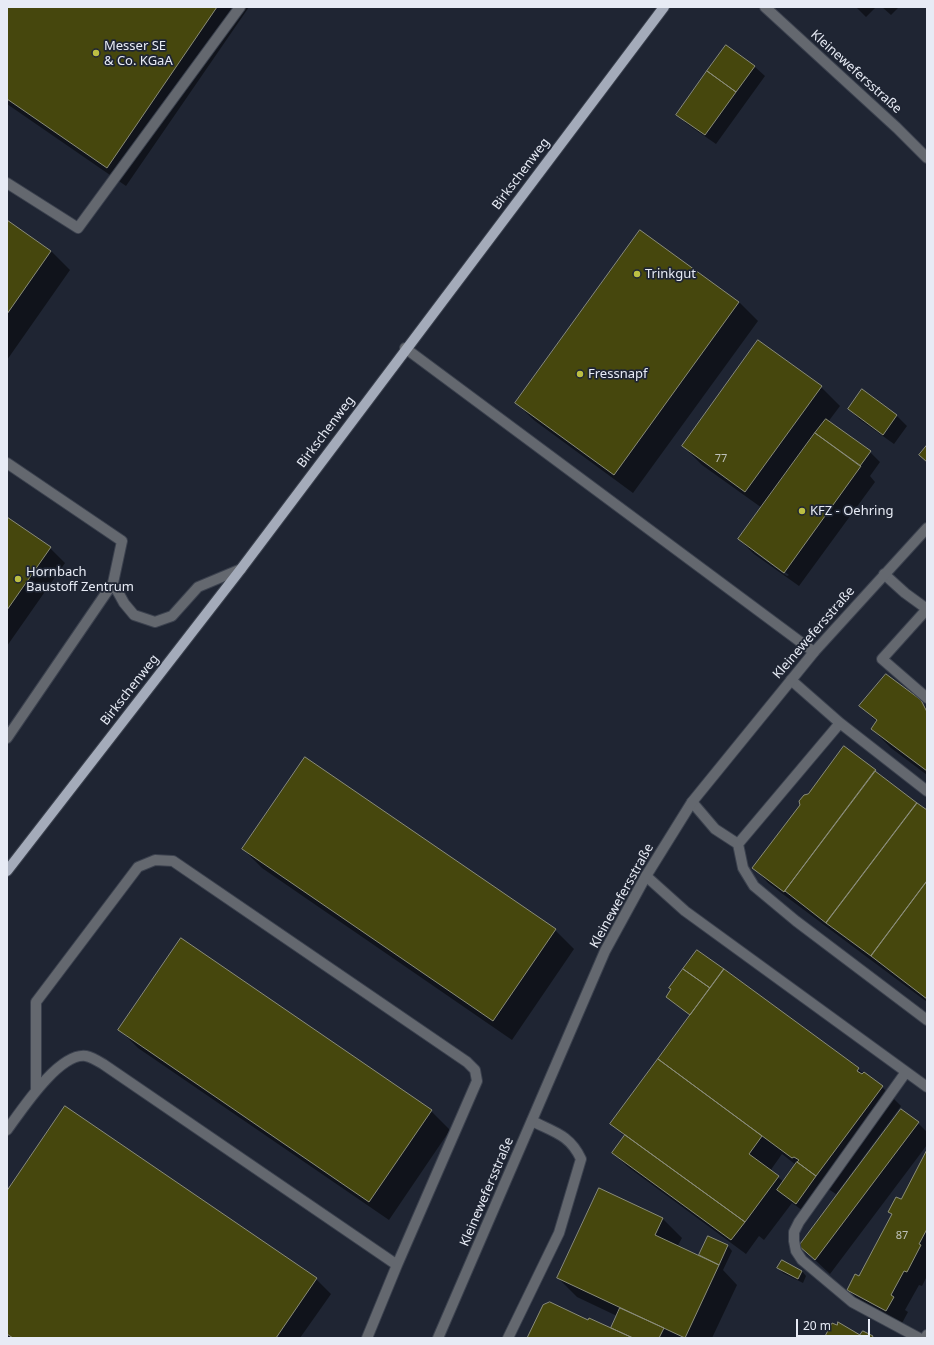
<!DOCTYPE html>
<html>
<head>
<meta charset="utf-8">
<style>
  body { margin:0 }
  #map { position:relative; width:934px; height:1345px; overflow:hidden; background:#1f2533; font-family:"Noto Sans",sans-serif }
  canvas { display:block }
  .frame { position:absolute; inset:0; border:8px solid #e7ebf5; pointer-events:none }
  .scale { position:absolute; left:796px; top:1319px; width:74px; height:18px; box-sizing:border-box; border:2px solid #e7ebf5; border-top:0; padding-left:5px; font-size:12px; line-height:14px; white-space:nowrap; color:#e7ebf5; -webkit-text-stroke:3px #1f2533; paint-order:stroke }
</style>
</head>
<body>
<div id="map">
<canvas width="934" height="1345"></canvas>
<div class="frame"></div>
<div class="scale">20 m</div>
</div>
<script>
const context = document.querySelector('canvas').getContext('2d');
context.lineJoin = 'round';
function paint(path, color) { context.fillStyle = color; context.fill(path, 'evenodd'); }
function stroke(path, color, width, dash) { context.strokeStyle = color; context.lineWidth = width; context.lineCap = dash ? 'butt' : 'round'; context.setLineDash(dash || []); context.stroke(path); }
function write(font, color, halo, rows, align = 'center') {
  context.font = font + ' "Noto Sans",sans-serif'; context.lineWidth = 3.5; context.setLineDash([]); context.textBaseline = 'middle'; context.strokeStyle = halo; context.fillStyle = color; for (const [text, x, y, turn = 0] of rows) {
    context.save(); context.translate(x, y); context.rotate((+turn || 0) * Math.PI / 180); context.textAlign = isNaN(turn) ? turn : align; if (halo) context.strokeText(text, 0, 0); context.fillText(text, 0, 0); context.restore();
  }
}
paint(new Path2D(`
  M7,7H249L126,186L7,104Z
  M856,7H876L866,17Z
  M882,7H899L891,15Z
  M726,46L755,67L765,76L716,144L687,124L677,115Z
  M7,221L51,251L70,270L7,360Z
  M739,302L758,321L633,493L535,421L516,403Z
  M821,387L840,406L828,422L870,452L880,462L870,476L875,482L799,586L754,554L739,539L762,508L702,465L683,446ZM754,550L789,575L787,576L754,552Z
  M862,391L897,416L907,426L894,444L859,419L849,409Z
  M7,518L50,548L65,563L7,646Z
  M920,701L927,708V775L891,748L872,729L877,722L860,706Z
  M305,759L555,930L574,949L512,1040L262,868L243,849Z
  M801,806L927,811V1002L768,883L754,868Z
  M698,951L882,1087L901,1106L836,1194L825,1187L806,1213L792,1203L764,1240L759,1236L746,1254L628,1167L613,1153L625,1137L612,1123L690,1016L677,1006L691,1017V1014L677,1004L676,1005L667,996ZM782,1154L796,1165L784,1182L770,1171Z
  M119,1029L431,1111L450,1130L389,1220L138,1048Z
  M918,1123L927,1132V1145L830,1274L800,1246Z
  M927,1152V1276L922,1286L919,1285L905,1310L908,1312L901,1325L863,1304L848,1290L860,1277Z
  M7,1193L316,1279L331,1294L300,1338H8Z
  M663,1219L682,1238L677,1247L703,1259L700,1255L728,1246L732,1251L723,1270L737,1285L712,1338H529L589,1321L615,1331L617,1316L577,1297L558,1278Z
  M778,1268L802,1271L806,1276L803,1283L783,1273Z`), '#0007');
const building = new Path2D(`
  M7,7H217L107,168L7,99Z
  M726,45L755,66L736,92L707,71Z
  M707,71L736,92L705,135L676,115Z
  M7,220L51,251L7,314Z
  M640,230L739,302L614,475L515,403Z
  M758,340L822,386L745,492L682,446Z
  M862,389L897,415L883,435L848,409Z
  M826,419L871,451L860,466L815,433Z
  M815,433L861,466L784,573L738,539Z
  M927,445V462L919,455Z
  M7,517L51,547L7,610Z
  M886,674L921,700L927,712V771L871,729L877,720L859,706Z
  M844,746L876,770L784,892L752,868L800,805L799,801L804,795L808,794Z
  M305,757L556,929L493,1021L242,849Z
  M875,771L917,803L826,923L785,891Z
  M917,803L927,810V881L871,956L826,923Z
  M927,881V999L871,956Z
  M181,938L432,1110L369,1202L118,1030Z
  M697,950L724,969L710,988L683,969Z
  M683,969L710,988L690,1015L666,997L671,989L669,988Z
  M724,969L859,1068L857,1071L862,1074L864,1072L883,1086L816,1176L797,1162L799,1160L794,1157L792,1158L658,1059Z
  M658,1059L762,1136L749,1154L779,1176L745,1222L610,1124Z
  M65,1106L317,1278L276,1338H13L7,1334V1191Z
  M901,1109L919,1122L815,1260L799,1246Z
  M625,1135L745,1222L731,1240L612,1153Z
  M927,1150V1229L919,1244L921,1245L907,1272L904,1271L891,1295L894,1297L886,1311L847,1290L855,1274L859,1276L892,1214L888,1212L896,1197L901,1199Z
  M797,1162L816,1176L796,1204L777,1190Z
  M599,1188L663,1218L655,1235L719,1265L685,1338L557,1278Z
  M708,1236L728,1245L719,1265L699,1255Z
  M782,1260L802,1271L798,1279L777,1268Z
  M550,1302L588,1320L589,1318L633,1338H527L543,1305Z
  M620,1308L664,1328L659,1338H633L611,1328Z
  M838,1322L860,1335L867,1338H824L832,1323L837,1325Z
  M863,1331L873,1336L872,1338H867L860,1335Z`);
paint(building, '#46470d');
stroke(building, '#8a8c79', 1);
const service = new Path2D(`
  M7,183L78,228L240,7
  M405,348L814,652
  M7,463L122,541L113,583L7,738
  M884,574L905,593L927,609
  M113,583L124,603L134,615L155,622L172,616L198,587L241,569
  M927,609L882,659L927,698
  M840,723L927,791
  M692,802L715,829L738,844L840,723L791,680
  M738,844L743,868L754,886L796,921L927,1020
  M646,876L685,911L927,1087
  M906,1072L799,1222L794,1232V1241L796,1251L802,1260L852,1302L919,1338
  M36,1089V1002L138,867L155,860L173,861L467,1062L475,1070L477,1081L397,1265
  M7,1130C21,1111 59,1052 86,1056C91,1057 98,1061 103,1064L397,1265L367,1338
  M508,1338L559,1233L581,1159C570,1135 554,1132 532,1121`);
const minor = new Path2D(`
  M765,7L897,128L927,158
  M438,1338L605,951L646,876L692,802L814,652L927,528
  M925,1338L927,1335`);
const primary = new Path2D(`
  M7,871L241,569L664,7`);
stroke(service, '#3b414e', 12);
stroke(minor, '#3b414e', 12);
stroke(primary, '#3b414e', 12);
stroke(service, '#64686f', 10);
stroke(minor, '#64686f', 10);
stroke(primary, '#a4abba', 10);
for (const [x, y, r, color] of [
  [96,53,4,"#bcbf43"],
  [637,274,4,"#bcbf43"],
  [580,374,4,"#bcbf43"],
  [802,511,4,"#bcbf43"],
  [18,579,4,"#bcbf43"]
]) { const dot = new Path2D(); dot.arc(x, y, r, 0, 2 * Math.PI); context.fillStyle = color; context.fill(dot); stroke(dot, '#1f2533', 1.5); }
write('11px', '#bfc2bb', null, [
  ["77",721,459],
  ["87",902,1236]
]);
write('13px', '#e7ebf5', '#1f2533', [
  ["Messer SE",104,46],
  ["& Co. KGaA",104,61],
  ["Trinkgut",645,274],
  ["Fressnapf",588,374],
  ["KFZ - Oehring",810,511],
  ["Hornbach",26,572],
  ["Baustoff Zentrum",26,587]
], 'left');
write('13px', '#e7ebf5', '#1f2533', [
  ["Kleinewefersstraße",856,72,42],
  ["Birkschenweg",521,174,-53],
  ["Birkschenweg",326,432,-53],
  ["Kleinewefersstraße",814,633,-49],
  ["Birkschenweg",130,690,-52],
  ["Kleinewefersstraße",622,896,-61],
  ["Kleinewefersstraße",487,1192,-67]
]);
</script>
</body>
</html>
